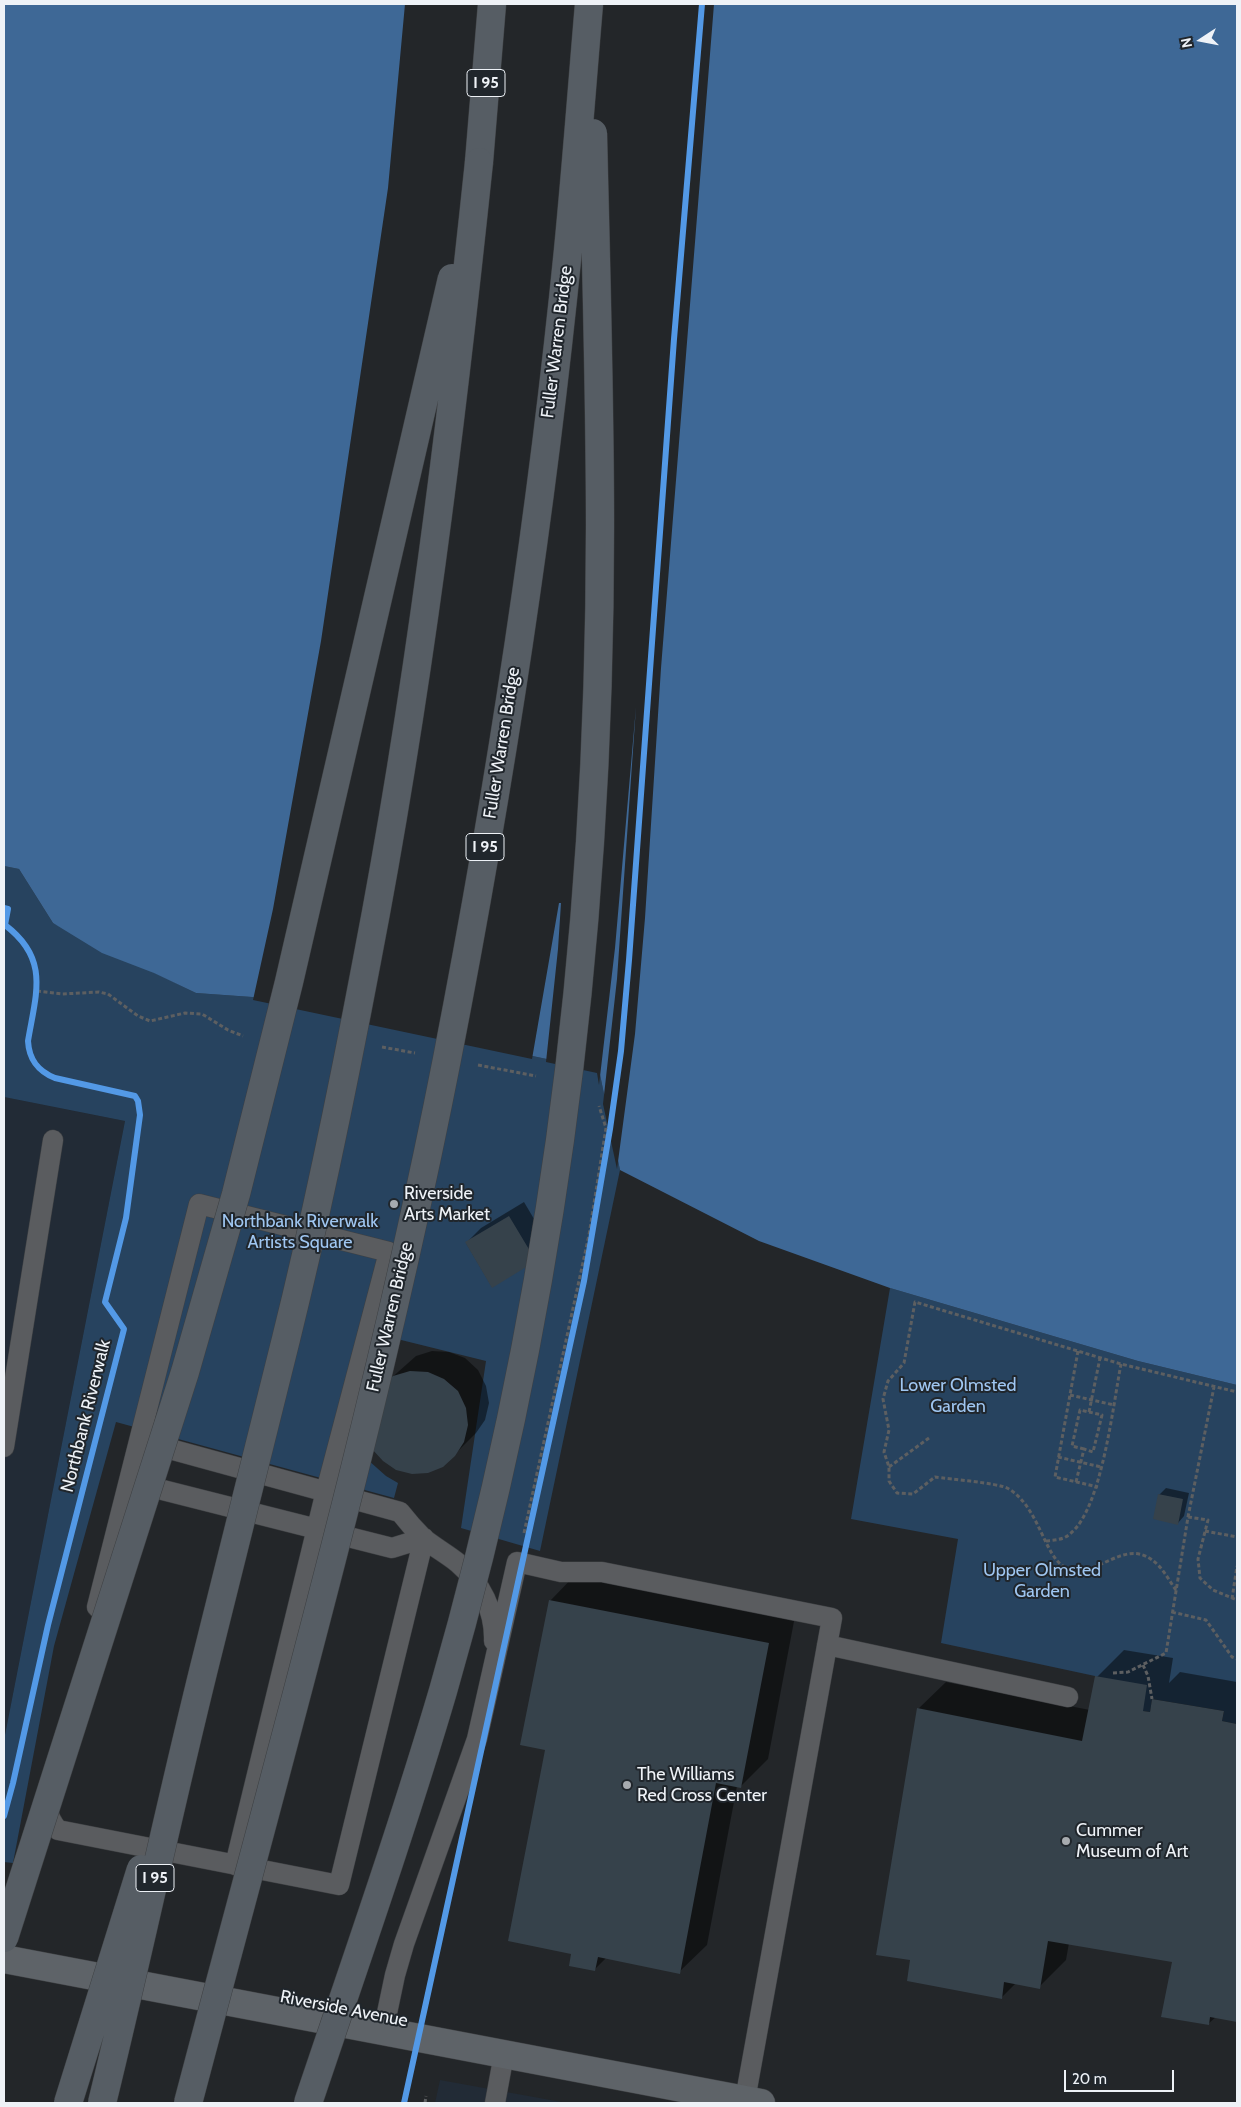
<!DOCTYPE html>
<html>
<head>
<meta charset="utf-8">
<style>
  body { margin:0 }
  #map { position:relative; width:1241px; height:2107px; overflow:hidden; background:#232629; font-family:Cabin,sans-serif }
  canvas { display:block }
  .frame { position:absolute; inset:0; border:5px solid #eef2f7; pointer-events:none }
  .north { position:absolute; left:1176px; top:15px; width:50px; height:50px; -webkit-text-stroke:4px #20262c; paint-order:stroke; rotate:259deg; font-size:14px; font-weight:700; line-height:20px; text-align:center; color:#eef2f7 }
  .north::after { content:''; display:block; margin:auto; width:18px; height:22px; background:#eef2f7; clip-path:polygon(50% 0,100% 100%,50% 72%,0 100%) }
  .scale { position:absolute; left:1064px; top:2070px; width:110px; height:22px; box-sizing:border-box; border:2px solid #eef2f7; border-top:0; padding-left:6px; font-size:15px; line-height:18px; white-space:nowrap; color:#eef2f7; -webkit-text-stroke:4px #20262c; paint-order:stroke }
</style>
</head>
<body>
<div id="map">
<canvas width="1241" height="2107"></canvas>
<div class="frame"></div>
<div class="north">N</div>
<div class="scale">20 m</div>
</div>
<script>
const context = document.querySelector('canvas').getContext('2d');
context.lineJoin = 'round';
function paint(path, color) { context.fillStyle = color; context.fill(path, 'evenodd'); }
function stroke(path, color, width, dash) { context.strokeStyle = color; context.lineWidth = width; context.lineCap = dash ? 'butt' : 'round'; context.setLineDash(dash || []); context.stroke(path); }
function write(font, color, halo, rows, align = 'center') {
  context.font = font + ' Cabin,sans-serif'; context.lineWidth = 4; context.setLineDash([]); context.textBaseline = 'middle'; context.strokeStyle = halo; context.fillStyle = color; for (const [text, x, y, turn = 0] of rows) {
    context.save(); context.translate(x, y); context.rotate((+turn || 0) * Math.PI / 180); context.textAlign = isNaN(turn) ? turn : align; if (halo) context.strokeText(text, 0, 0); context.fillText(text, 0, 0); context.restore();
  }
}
paint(new Path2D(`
  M4,1097L125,1121L4,1740Z
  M440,2080L567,2103H435Z`), '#222b36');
paint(new Path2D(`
  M4,866L19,869L53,923L196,993L252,997L599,1070L620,1170L540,1551L461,1528L486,1361L381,1335L368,1460L386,1476L398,1483L394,1498L116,1422L54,1646L13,1863L4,1862V1740L125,1121L4,1097Z
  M890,1288L1138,1361L1237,1385V1724L1222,1721L1224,1711L1152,1699L1150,1712L1143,1711L1095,1676L941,1643L958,1539L851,1519Z`), '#27435f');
paint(new Path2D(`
  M4,4H1237V1385L1138,1361L890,1288L759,1241L620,1170L599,1070L252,997L196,993L154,973L102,953L53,923L19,869L4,866Z`), '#3e6896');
paint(new Path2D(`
  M405,4H714L661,668L645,918L635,1034L617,1169L603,1104L617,979L636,707L615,948L599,1085L597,1073L546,1062L558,949L561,903H559L532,1059L253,1000L273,909L321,641L388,188Z`), '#232629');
paint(new Path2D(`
  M524,1202L550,1246L492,1287L466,1243L481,1228Z
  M432,1351L449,1352L465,1358L478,1370L486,1386L489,1403L485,1420L476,1433L454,1455L380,1388L416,1356Z
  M1166,1488L1189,1493L1184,1516L1178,1523L1159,1495Z
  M577,1573L795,1616L768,1759L740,1787L737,1786L707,1945L679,1972L606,1958L595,1969L573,1953L546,1749L550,1601Z
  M1124,1650L1173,1658L1169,1683L1180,1672L1237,1682V2021L1216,2017L1208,2024L1173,1961L1069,1943L1066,1960L1039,1987L1016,1983L1001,1998L911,1959L918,1709L946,1682L1090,1710L1097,1677Z`), '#0007');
paint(new Path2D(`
  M509,1216L536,1261L492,1288L465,1242Z
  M410,1371L428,1372L444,1379L458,1391L466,1408L468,1425L464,1442L455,1456L443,1467L428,1473L412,1474L396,1470L383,1461L372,1449L379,1387L393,1376Z
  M1158,1494L1183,1499L1178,1525L1153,1519Z
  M549,1600L769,1643L741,1788L716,1783L680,1974L598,1957L595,1971L569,1966L571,1954L508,1941L545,1750L520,1745Z
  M1095,1676L1147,1685L1143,1711L1150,1712L1152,1699L1224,1711L1222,1721L1237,1724V2022L1210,2017L1209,2025L1161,2017L1172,1962L1048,1941L1040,1989L1004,1982L1002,1999L907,1981L910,1960L876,1955L917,1708L1082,1741Z`), '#36424b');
const service = new Path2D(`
  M148,1443L400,1512C407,1521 415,1530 423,1538C434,1547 447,1554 458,1563C481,1583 495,1611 494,1641
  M4,1447L53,1140
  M135,1483L392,1548L424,1538
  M97,1607L199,1204L389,1252L326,1491L235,1865
  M827,1645L1068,1697
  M48,1802C46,1813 51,1822 58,1830L339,1885L424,1538
  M383,2032L395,1975L404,1944L477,1739L517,1562L561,1572H602L832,1618L745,2100
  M495,2103L504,2054`);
const secondary = new Path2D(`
  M4,1959L761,2103`);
const motorway = new Path2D(`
  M479,162L492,4`);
stroke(service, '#3e4043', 21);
stroke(secondary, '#3e4043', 29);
stroke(motorway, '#3e4043', 29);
stroke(new Path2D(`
  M4,908L8,909L5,925C50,959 36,993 28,1041C29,1060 38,1071 55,1078L135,1096L138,1101L140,1115L126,1218L105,1302L124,1329L48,1625L13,1783L4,1816
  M37,991L62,994L99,992L108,994L138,1016L150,1021L185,1013L202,1014L228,1030L243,1036
  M382,1047L415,1053
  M478,1065L536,1076
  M1078,1351L1055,1477L1098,1487
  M1070,1395L1114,1405
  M1084,1449L1072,1446L1080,1410L1089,1412L1100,1358
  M1058,1457L1101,1467
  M889,1467L929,1438
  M1076,1482L1084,1449L1093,1452L1102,1415L1089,1412
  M1188,1517L1208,1520L1198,1559L1200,1578L1213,1590L1237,1600
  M1205,1531L1237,1537
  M524,1533L589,1235L606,1128L599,1106
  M1046,1541C1055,1540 1064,1540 1071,1533C1102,1507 1113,1405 1121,1364
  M1176,1590C1170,1582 1165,1572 1158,1565C1125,1532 1099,1582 1065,1567C1044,1557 1039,1505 1007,1488C997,1483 949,1479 935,1477L913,1494L897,1493L889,1481V1467L884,1452L889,1430L883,1399L888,1381L904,1363L915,1302L1121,1364L1237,1392
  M1232,1599L1237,1566
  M1172,1612L1206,1620L1232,1657L1237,1659
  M1143,1665L1148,1676L1152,1699
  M1113,1673L1128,1672L1166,1653L1188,1517L1214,1387
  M425,2103L426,2096`), '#5d5f61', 3, [4, 2.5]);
stroke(service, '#5a5c5f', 20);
stroke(secondary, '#5e6368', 28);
stroke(motorway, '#565d64', 28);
const motorwayBridge = new Path2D(`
  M4,1938L185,1372L236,1194L289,982L452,278
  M68,2103L141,1869
  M102,2103C139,1952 171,1799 209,1648C234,1545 261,1442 286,1339C317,1214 343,1087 367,960C418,696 451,429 479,162
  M188,2103C279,1757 378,1411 447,1059C499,792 541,521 568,250C576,168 582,86 589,4
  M308,2103C354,1966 402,1830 443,1691C495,1511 534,1326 560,1140C588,938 600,730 600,526C600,395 596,264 593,133`);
stroke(motorwayBridge, '#3e4043', 29, []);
stroke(motorwayBridge, '#565d64', 28);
stroke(new Path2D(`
  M4,908L8,909L5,925C50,959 36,993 28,1041C29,1060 38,1071 55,1078L135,1096L138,1101L140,1115L126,1218L105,1302L124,1329L48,1625L13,1783L4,1816
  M404,2103L584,1281L610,1129L621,1051L629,960L674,339L702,4`), '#5399e6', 6);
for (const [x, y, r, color] of [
  [394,1204,5,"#a7abaf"],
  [627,1785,5,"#a7abaf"],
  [1066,1841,5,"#a7abaf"]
]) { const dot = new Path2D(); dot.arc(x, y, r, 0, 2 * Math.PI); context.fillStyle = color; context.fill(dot); stroke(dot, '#20262c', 2); }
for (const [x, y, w] of [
  [486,83,38],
  [485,847,38],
  [155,1878,38]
]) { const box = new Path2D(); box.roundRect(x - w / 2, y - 13.5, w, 27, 4); context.fillStyle = '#20262c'; context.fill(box); stroke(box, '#eef2f7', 1); }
write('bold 16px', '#eef2f7', null, [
  ["I 95",486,83],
  ["I 95",485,847],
  ["I 95",155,1878]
]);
write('18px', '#eef2f7', '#20262c', [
  ["Fuller Warren Bridge",557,342,-83],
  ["Fuller Warren Bridge",502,743,-81],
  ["Fuller Warren Bridge",390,1317,-77],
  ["Northbank Riverwalk",86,1416,-76],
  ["Riverside Avenue",344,2009,11]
]);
write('18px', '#eef2f7', '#20262c', [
  ["Riverside",404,1194],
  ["Arts Market",404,1215],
  ["The Williams",637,1775],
  ["Red Cross Center",637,1796],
  ["Cummer",1076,1831],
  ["Museum of Art",1076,1852]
], 'left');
write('18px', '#9fc6f1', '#20262c', [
  ["Northbank Riverwalk",300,1222],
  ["Artists Square",300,1243],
  ["Lower Olmsted",958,1386],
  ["Garden",958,1407],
  ["Upper Olmsted",1042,1571],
  ["Garden",1042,1592]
]);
</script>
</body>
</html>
